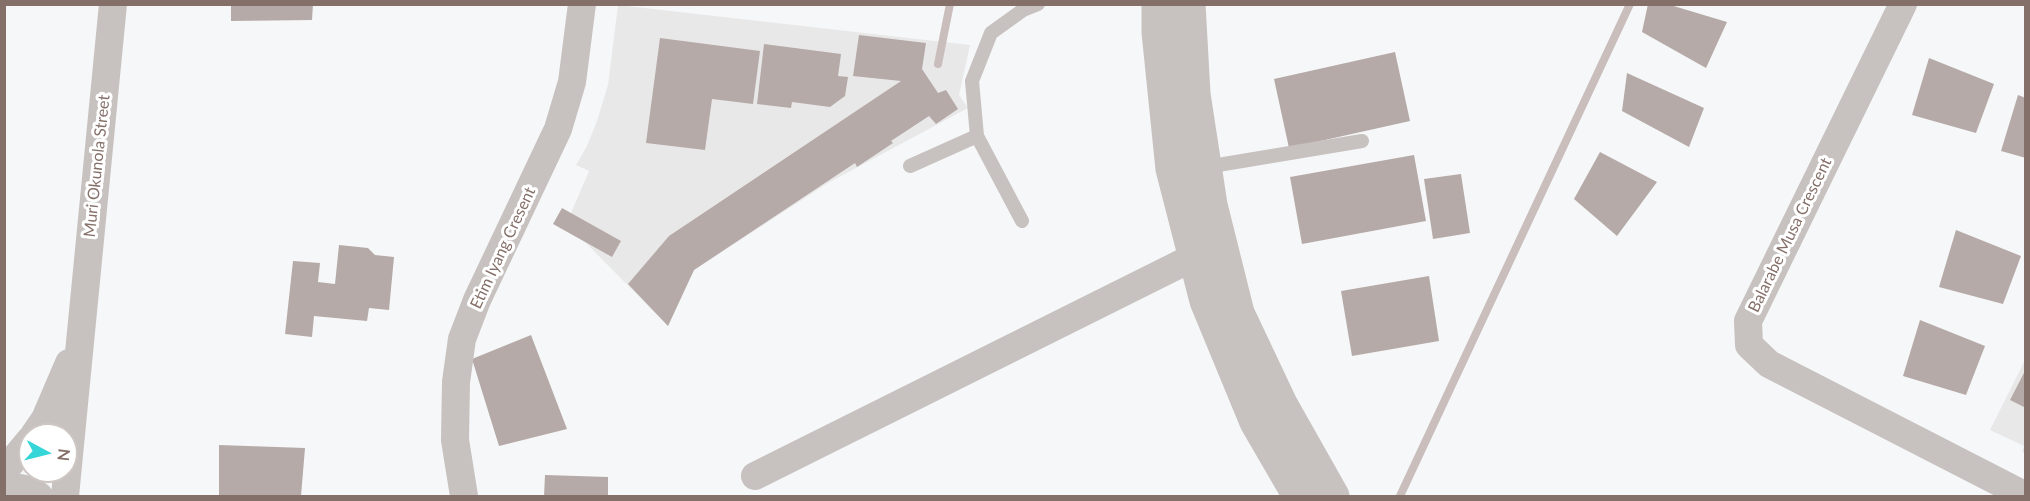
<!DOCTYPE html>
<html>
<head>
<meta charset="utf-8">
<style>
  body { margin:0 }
  #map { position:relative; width:2030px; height:501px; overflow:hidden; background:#f6f7f8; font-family:Lato,sans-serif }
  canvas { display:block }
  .frame { position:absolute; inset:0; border:6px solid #857069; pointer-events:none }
  .north { position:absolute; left:18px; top:423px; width:60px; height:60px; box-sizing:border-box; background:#fff; border:2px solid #cec6c3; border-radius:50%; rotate:97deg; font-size:16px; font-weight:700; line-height:24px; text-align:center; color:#857069 }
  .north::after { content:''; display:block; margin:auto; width:21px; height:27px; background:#36d5d8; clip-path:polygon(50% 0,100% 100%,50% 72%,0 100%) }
</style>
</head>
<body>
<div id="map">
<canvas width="2030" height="501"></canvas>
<div class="frame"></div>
<div class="north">N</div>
</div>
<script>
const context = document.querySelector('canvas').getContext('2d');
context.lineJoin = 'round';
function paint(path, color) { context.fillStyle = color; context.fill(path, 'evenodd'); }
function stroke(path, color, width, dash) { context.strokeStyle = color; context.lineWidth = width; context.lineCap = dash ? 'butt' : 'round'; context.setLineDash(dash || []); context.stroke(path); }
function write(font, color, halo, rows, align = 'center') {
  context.font = font + ' Lato,sans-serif'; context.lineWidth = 6; context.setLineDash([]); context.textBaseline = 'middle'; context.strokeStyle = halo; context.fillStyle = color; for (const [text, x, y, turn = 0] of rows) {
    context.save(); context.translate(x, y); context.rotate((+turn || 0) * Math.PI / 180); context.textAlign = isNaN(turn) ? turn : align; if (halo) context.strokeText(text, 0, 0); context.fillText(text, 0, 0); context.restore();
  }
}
paint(new Path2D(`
  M618,5L970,45L959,95L968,108L828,183L694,270L668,326L584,241L571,213L589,171L576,165L587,146L597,121L608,85Z
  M2025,360V453L2022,452L2024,446L1990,430Z`), '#e9e8e9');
stroke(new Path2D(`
  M938,64L950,4
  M1400,496L1630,4`), '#cabebd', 8);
paint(new Path2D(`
  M231,4H313L312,20L231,21Z
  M1648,4H1667L1727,22L1706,68L1642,32Z
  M859,35L926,43L922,69L938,93L946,90L958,109L936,124L929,116L891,141L893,143L857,167L855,163L694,270L668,326L628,284L669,236L901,81L853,76Z
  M660,38L760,51L753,104L712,99L705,150L646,143Z
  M764,44L841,54L838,76L848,77L845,96L830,107L792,102L791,108L757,104Z
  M1395,52L1410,121L1289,148L1274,79Z
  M1929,58L1994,84L1976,133L1912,115Z
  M1627,73L1704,108L1689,147L1622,111Z
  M2018,95L2026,98V158L2001,151Z
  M1600,152L1657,182L1617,236L1574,199Z
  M1414,155L1426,221L1302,244L1290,177Z
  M1461,174L1470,233L1433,239L1424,179Z
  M562,208L621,241L612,257L553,224Z
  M1956,230L2021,256L2003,304L1939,287Z
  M339,245L368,248L375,255L394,257L389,310L369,308L367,321L314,316L312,337L285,334L293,261L320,263L318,282L335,284Z
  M1429,276L1439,341L1352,356L1341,291Z
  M1920,320L1985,346L1966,395L1903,376Z
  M531,335L567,429L499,446L472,359Z
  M2026,369V408L2010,400Z
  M219,445L305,448L301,496H219Z
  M545,475L608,477V496H544Z`), '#b5aaa7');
stroke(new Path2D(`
  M910,166L977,136
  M1206,167L1362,141
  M1022,221L977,136L972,81L991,33L1023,10L1038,4`), '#c7c1bf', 14);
stroke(new Path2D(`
  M1903,4L1748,321L1749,345L1769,364L2026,496
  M34,435L45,419L69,363
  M4,471L30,440
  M755,476L1194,257
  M4,487C17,487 29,488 39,496
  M65,496L113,4
  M464,496L455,440L456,382L462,339L477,300L558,129L572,82L582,4`), '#c7c1bf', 28);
stroke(new Path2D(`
  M1158,4V32L1172,169L1206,301L1256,422L1299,496
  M1189,4L1194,94L1211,205L1238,313L1281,404L1333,496`), '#c7c1bf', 33);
write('16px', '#857069', '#fff', [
  ["Muri Okunola Street",97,166,-84],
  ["Balarabe Musa Crescent",1790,235,-64],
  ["Etim Iyang Cresent",503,248,-65]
]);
</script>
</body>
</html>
